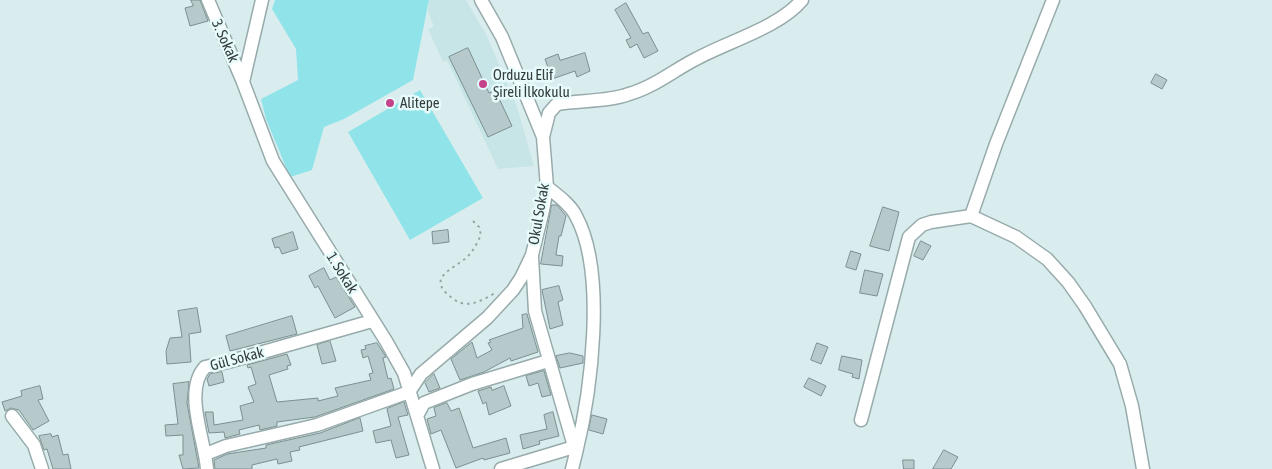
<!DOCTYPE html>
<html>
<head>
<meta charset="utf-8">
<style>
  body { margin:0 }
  canvas { display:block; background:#daedee }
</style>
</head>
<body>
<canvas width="1272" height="469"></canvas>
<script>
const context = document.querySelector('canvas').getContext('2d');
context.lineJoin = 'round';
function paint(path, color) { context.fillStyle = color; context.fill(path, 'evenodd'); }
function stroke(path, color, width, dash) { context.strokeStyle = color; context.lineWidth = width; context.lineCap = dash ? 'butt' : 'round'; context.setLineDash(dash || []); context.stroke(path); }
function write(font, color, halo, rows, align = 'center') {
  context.font = font + ' "Asap Condensed",sans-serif'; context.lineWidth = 5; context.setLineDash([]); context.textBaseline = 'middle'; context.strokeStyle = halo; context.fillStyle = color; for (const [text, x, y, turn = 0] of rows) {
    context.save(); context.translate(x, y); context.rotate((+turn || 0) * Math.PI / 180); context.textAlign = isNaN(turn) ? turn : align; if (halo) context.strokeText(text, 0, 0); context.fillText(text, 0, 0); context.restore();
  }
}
paint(new Path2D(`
  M429,0H466L487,36L517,107L534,166L498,169L447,60L443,62L428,29L434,26L428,12Z`), '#c7e4e6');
paint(new Path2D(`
  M275,0H429L413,80L344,119L324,127L312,170L290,177L266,119L261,99L298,80L296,49L272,9Z
  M420,90L483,198L410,240L348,132Z`), '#90e4e9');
const building = new Path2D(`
  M191,0H200L208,21L190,26L185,8L193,6Z
  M626,3L643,34L648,32L658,51L644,58L637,44L630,48L626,40L631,38L615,10Z
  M468,48L489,93L495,90L512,126L488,137L449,57Z
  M585,53L590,71L577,77L575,71L552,79L545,59L558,54L560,60Z
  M1156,74L1167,80L1162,89L1151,83Z
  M552,205H557L566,216L561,236H559L556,255L563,256L562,266L541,264Z
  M883,207L899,212L889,251L870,246Z
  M448,230L449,242L433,244L432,232Z
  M293,232L298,249L282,254L279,247L275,248L272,239Z
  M921,241L931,246L923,260L914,256Z
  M851,251L861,254L856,270L846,267Z
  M324,268L330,280L336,277L355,307L335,318L318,286L315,288L309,276Z
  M865,270L883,274L877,296L860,293Z
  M559,286L563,300L558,302L563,325L550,329L542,290Z
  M197,308L201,332L189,334L191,362L167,364L166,351L170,338L182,337L178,311Z
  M527,314L538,352L511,361L510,358L484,372L460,380L451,359L472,342L477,358L492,350L488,343L491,342L489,340L523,328L522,315Z
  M292,316L297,334L230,351L226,336Z
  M330,341L336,361L322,364L317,345Z
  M377,343L386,357L383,358L388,379L391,378L394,389L315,417L277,422V426L260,430L259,425L239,430L240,434L225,438L224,432L209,433L205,412H213L214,425L243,420L240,406L254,402L248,387L256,384L251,367L248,368L247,365L287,354L291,365L287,366L288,369L269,375L277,402L318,398V401L338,396L335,388L371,380L369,374L373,373L368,356L363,358L361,350L366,349L365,346Z
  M817,343L828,347L821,364L811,360Z
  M570,353L583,356V363L560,368L556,356Z
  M842,356L862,360L859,379L852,377L853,374L839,370Z
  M544,371L551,395L542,397L538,383L529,386L526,376Z
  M222,372L224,382L209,386L207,379L210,374Z
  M434,374L440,388L429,392L425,383Z
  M809,378L826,386L821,396L804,387Z
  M189,382L187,403L199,468L183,469L179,455H183V435L166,436L165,425L178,424L173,384Z
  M40,386L43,399L38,400L49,421L33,430L19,410L11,408L5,411L2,402L22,396L21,391Z
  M504,386L511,406L489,415L486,402L483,404L478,391L491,387L492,390Z
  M404,402L408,415L398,417L409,455L396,458L391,440L376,443L373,431L391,426L387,409Z
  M447,403L451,411L459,408L473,448L506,438L510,453L484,460L483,458L456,468L441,430L431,434L427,419L436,416L434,408Z
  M553,412L559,436L539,441L540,444L523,449L520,435L547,429L544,415Z
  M592,415L607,419L603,434L589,430Z
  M360,418L363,431L299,447L300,450L290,452L292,461L278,464L277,459L252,465V469H215L214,460L227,454L266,448V445L320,433Z
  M51,434L52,437L58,435L63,455L68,454L71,469H53L47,449L44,450L39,436Z
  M944,450L958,457L951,469H933Z
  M903,460H914V469H904Z`);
paint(building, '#b6cacb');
stroke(building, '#7d8f90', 1);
const minor = new Path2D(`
  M208,0L243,82L273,161L386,341L404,373L433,469
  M243,82L262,0
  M543,137L549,113L557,104C581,100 607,102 629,94C654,87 674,70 696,59C729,41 778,28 802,0
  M547,187C557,195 570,204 576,216C607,273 591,392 576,453
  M971,216L996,144L1053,0
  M532,257L535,311L576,453L572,469
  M12,416L34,445L42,469
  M417,416L424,403L472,384L548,361
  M861,420L909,237L922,225L931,222L971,216L1016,237L1047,259L1068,282L1085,306L1120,364L1132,406L1143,469
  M206,454L226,446L317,425L409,392L421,374L487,318L513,290L521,278L532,255L543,210L547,187L543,137L502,37L481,0
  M207,469C205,440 183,391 205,367L228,362L372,321
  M501,469L574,447`);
stroke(minor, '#98abac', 15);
stroke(new Path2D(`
  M473,221L479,227L481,235C477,243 473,252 466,258C450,271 424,279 455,300C468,309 483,300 495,293`), '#97a6a6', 2, [2.5, 4]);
stroke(minor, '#fff', 12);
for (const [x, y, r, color] of [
  [483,84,5,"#c5438a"],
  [390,103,5,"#c5438a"]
]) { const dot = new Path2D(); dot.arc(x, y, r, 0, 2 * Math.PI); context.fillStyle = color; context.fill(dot); stroke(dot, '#e7fbfc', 2); }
write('15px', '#353d3d', '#e7fbfc', [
  ["3. Sokak",225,41,66],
  ["Okul Sokak",539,214,-80],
  ["1. Sokak",342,273,58],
  ["Gül Sokak",237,359,-15]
]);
write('15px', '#353d3d', '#e7fbfc', [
  ["Orduzu Elif",493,75],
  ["Şireli İlkokulu",493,92],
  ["Alitepe",400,103]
], 'left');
</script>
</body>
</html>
